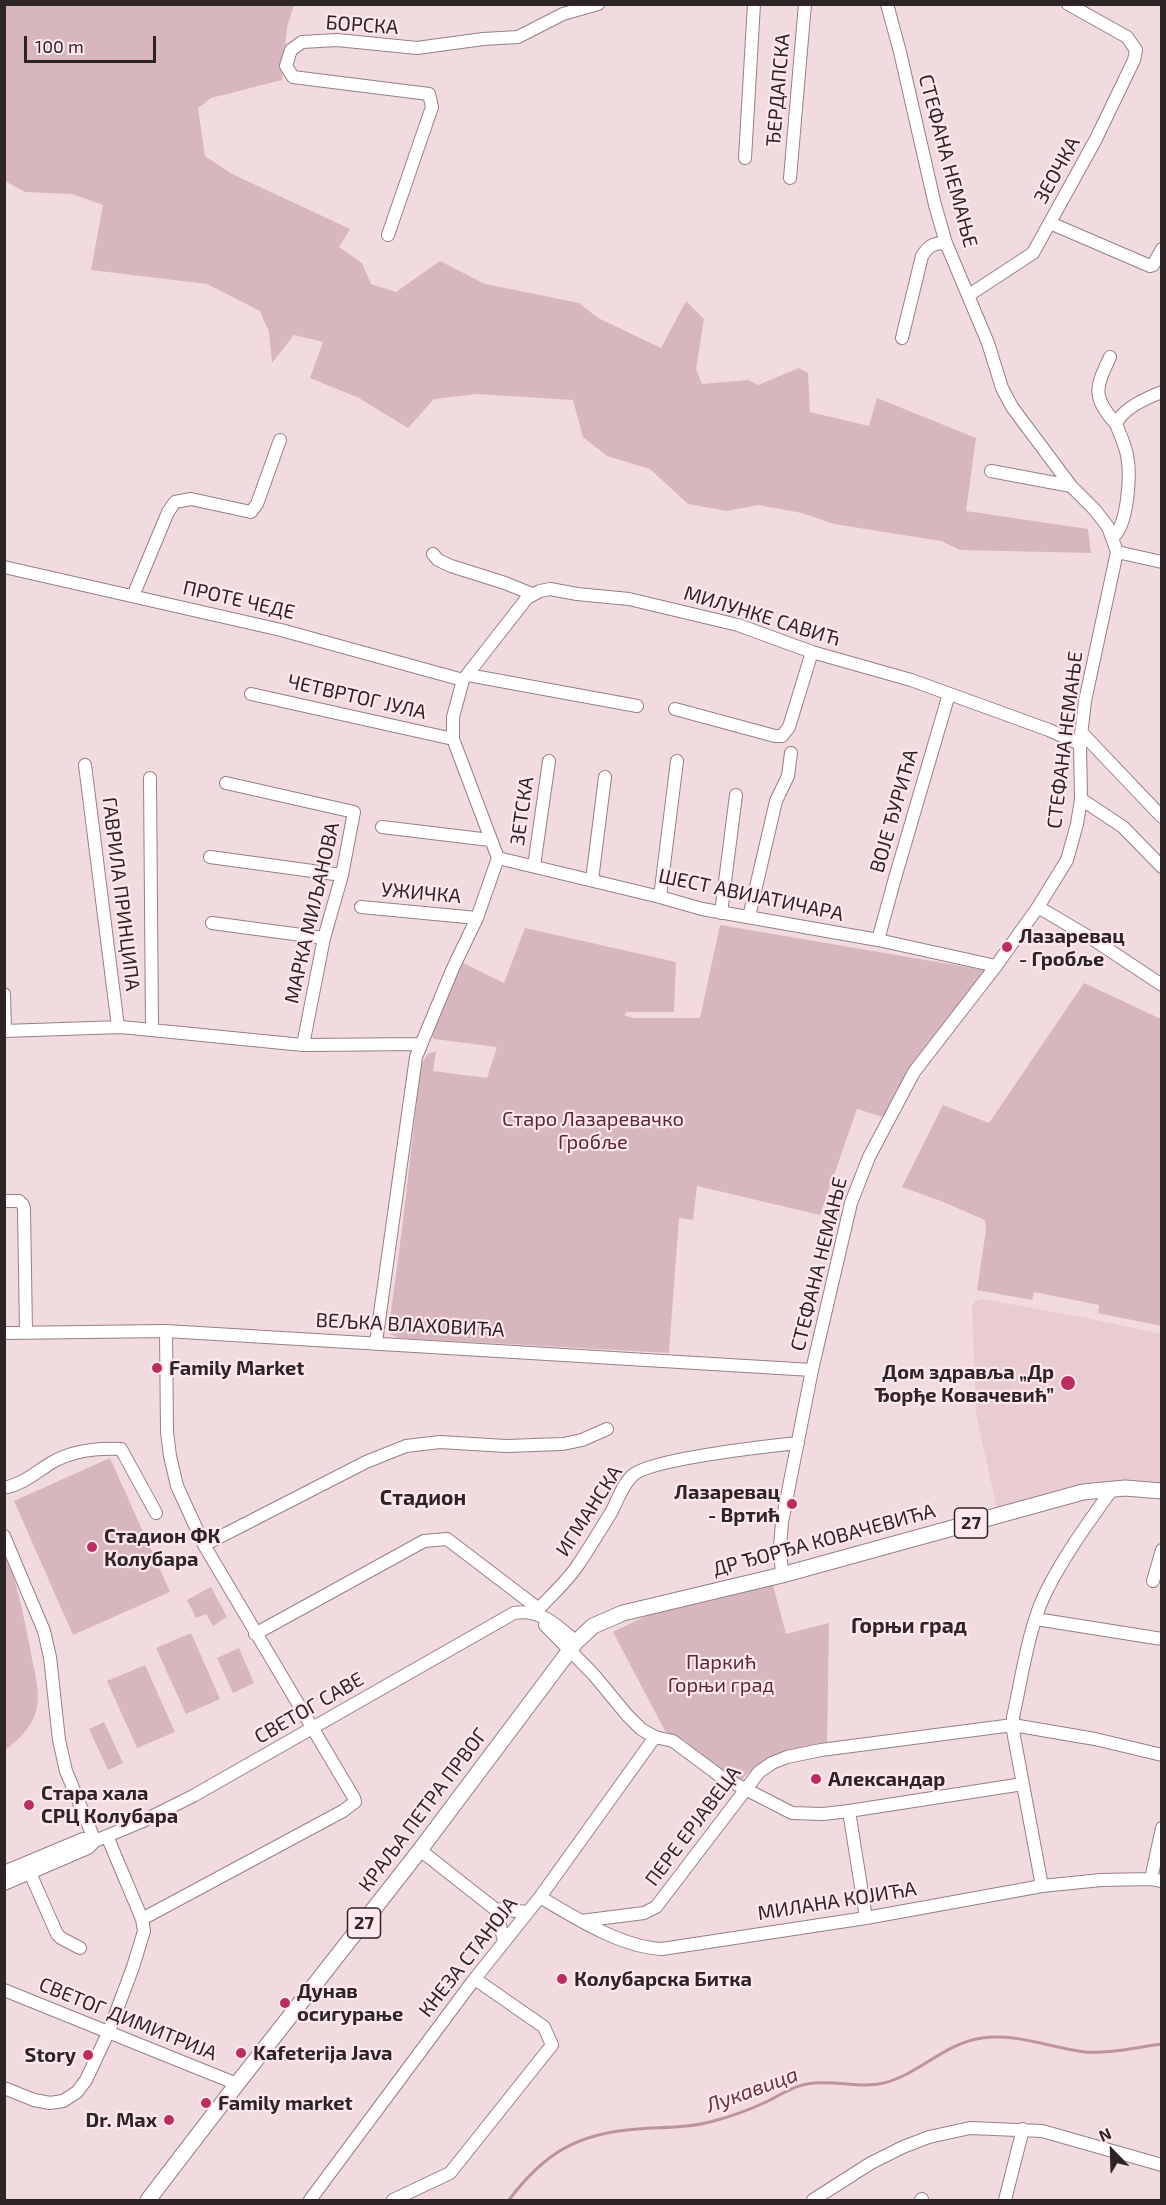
<!DOCTYPE html>
<html>
<head>
<meta charset="utf-8">
<style>
  body { margin:0 }
  #map { position:relative; width:1166px; height:2205px; overflow:hidden; background:#f2dbdf; font-family:"Exo 2",sans-serif }
  canvas { display:block }
  .frame { position:absolute; inset:0; border:6px solid #2c2425; pointer-events:none }
  .north { position:absolute; left:1082px; top:2121px; width:60px; height:60px; -webkit-text-stroke:4px #ffe8ed; paint-order:stroke; rotate:337deg; font-size:16px; font-weight:700; line-height:24px; text-align:center; color:#2c2425 }
  .north::after { content:''; display:block; margin:auto; width:21px; height:27px; background:#2c2425; clip-path:polygon(50% 0,100% 100%,50% 72%,0 100%) }
  .scale { position:absolute; left:24px; top:36px; width:132px; height:27px; box-sizing:border-box; border:3px solid #2c2425; border-top:0; padding-left:8px; font-size:18px; line-height:21px; white-space:nowrap; color:#2c2425; -webkit-text-stroke:4px #ffe8ed; paint-order:stroke }
</style>
</head>
<body>
<div id="map">
<canvas width="1166" height="2205"></canvas>
<div class="frame"></div>
<div class="north">N</div>
<div class="scale">100 m</div>
</div>
<script>
const context = document.querySelector('canvas').getContext('2d');
context.lineJoin = 'round';
function paint(path, color) { context.fillStyle = color; context.fill(path, 'evenodd'); }
function stroke(path, color, width, dash) { context.strokeStyle = color; context.lineWidth = width; context.lineCap = dash ? 'butt' : 'round'; context.setLineDash(dash || []); context.stroke(path); }
function write(font, color, halo, rows, align = 'center') {
  context.font = font + ' "Exo 2",sans-serif'; context.lineWidth = 4.5; context.setLineDash([]); context.textBaseline = 'middle'; context.strokeStyle = halo; context.fillStyle = color; for (const [text, x, y, turn = 0] of rows) {
    context.save(); context.translate(x, y); context.rotate((+turn || 0) * Math.PI / 180); context.textAlign = isNaN(turn) ? turn : align; if (halo) context.strokeText(text, 0, 0); context.fillText(text, 0, 0); context.restore();
  }
}
paint(new Path2D(`
  M982,1299L1087,1318L1161,1334V1487L997,1510L976,1413L972,1306L975,1301Z`), '#e9ccd1');
paint(new Path2D(`
  M5,5H294L287,27L282,80L211,98L198,108L205,156L232,174L350,229L339,247L362,263L371,284L396,292L440,261L485,284L579,303L598,318L661,348L686,301L704,319L696,369L702,384L748,380L758,385L799,368L808,373L810,412L869,426L877,398L976,438L966,511L1088,529L1091,553L960,550L941,541L834,524L802,513L758,505L727,511L688,504L650,469L607,456L583,437L573,400L477,394L434,399L408,428L359,398L310,378L323,342L294,335L272,363L269,332L260,311L207,284L91,270L103,205L72,194L25,192L5,181Z
  M720,925L990,971L916,1061L883,1117L857,1109L820,1215L697,1186L693,1220L679,1218L669,1353L399,1338L390,1334L389,1327L403,1221L421,1064L428,1054L436,1051L433,1071L487,1078L497,1047L434,1039L432,1036L450,988L463,963L504,983L525,928L676,962L674,1012H627L624,1015L633,1018H700Z
  M1084,983L1161,1019V1326L1098,1313L1099,1305L1034,1292L1032,1300L977,1290L986,1230L985,1220L941,1201L902,1187L943,1105L989,1123Z
  M110,1458L170,1592L73,1635L14,1501Z
  M4,1550C18,1584 24,1618 31,1653C34,1670 40,1689 37,1707C34,1725 19,1740 5,1750Z
  M773,1585L786,1634L829,1623L827,1745C793,1753 763,1754 740,1782L713,1764L684,1740L665,1731L613,1632L650,1614Z
  M211,1587L227,1617L213,1626L206,1614L196,1618L187,1600Z
  M191,1633L220,1699L186,1714L156,1648Z
  M239,1648L254,1683L233,1693L217,1658Z
  M145,1665L175,1732L137,1748L107,1681Z
  M104,1722L123,1763L108,1770L89,1729Z`), '#d8b6bd');
stroke(new Path2D(`
  M509,2200C544,2153 578,2133 638,2129C664,2127 689,2128 714,2121C732,2116 749,2110 766,2102C779,2096 792,2086 807,2084C832,2079 859,2089 884,2083C919,2074 945,2043 982,2038C1017,2033 1051,2048 1085,2052C1110,2054 1137,2047 1162,2044`), '#be939c', 3);
const minor = new Path2D(`
  M745,158L754,4
  M790,178L805,4
  M1050,223L1150,266L1153,265L1162,249
  M388,235L432,107L429,94L293,77L286,66L291,50L302,42L337,40L417,48L483,39L518,37L563,14L598,4
  M969,295L1033,253L1096,139L1134,60L1136,50L1127,37L1068,4
  M902,338L922,256C929,245 934,243 946,243
  M1110,357C1095,389 1092,396 1116,424
  M991,471L1071,486
  M1113,537C1128,525 1131,474 1127,455C1125,445 1120,434 1116,424C1123,408 1146,398 1162,392
  M1117,552L1162,562
  M433,554L438,560L451,566L505,583L532,594
  M4,567L281,630L463,680
  M133,596L168,512L175,502L191,499L251,512L257,504L280,440
  M468,675L637,706
  M251,694L453,739
  M675,709L775,736H782L789,727L812,652
  M1081,732L1162,817
  M85,765L118,1027
  M150,778L152,1030
  M226,783L354,812L342,875L324,938L303,1045
  M1081,799L1123,827L1162,867
  M382,827L490,840
  M210,857L342,875
  M498,858L660,897L702,909L878,940L996,966
  M534,866L549,761
  M592,880L605,777
  M660,897L677,761
  M361,907L477,918
  M1038,907L1094,940L1162,985
  M721,913L736,795
  M749,917L776,801L788,776L791,753
  M212,923L324,938
  M878,940L895,878L949,694
  M4,994L5,1030
  M4,1031L121,1027L303,1045L421,1044
  M4,1201H19L23,1205L24,1209L26,1332
  M4,1333L166,1331L812,1370
  M376,1342L416,1057L453,968L477,918L498,858L453,739V717L463,680L527,598L540,591L550,589L577,594L629,599L738,625L812,652L911,680L1049,730L1080,744
  M4,1488C23,1484 35,1473 51,1463C71,1451 98,1448 121,1449L156,1513
  M4,1536L44,1631L50,1657L59,1740L66,1771L95,1841
  M204,1545L366,1462L406,1446L440,1442L506,1446L563,1444L582,1440L607,1429
  M782,1575L780,1547L782,1522L812,1370L851,1203L869,1157L914,1072L996,966L1038,907L1067,860L1077,824L1081,799L1080,744L1085,701L1117,552L1108,527L1095,510L1071,486L1012,407L1002,388L988,343L946,243L935,205L900,52L887,4
  M1153,1581L1162,1550
  M535,1613C549,1597 566,1583 578,1565C590,1547 601,1529 612,1511C618,1499 623,1484 633,1475C651,1459 768,1446 798,1443
  M1036,1619L1162,1639
  M545,1625L594,1675L627,1715L641,1729L655,1737L673,1741L720,1776L792,1813L823,1814L849,1811L1023,1784
  M255,1634L424,1541L447,1539L539,1609
  M849,1811L866,1918
  M420,1850L495,1909L528,1912
  M4,1872L83,1839L95,1841
  M30,1873L57,1934L61,1938L80,1948
  M1151,1879L1162,1828
  M4,1884L88,1848L95,1841L143,1821L193,1796L514,1613C540,1608 558,1626 576,1642
  M1042,1886L1013,1731V1717C1022,1677 1029,1623 1048,1588C1066,1553 1090,1520 1113,1488
  M540,1897C575,1918 621,1947 662,1949L866,1918L1042,1886L1101,1880L1151,1879L1162,1881
  M495,1909L504,1940
  M142,1919L343,1811L355,1802L354,1798L204,1545L177,1486L170,1456L167,1432L166,1331
  M581,1921L644,1913L656,1907L759,1772L772,1763L787,1757L821,1750L1013,1725L1095,1739L1162,1755
  M4,1990L237,2084
  M4,2088L34,2100L50,2103L63,2101L77,2092L86,2080L109,2031L133,1967L144,1931L142,1919L107,1836
  M310,2200L473,1981L540,1897L655,1737
  M393,2200L450,2173L552,2045L544,2027L475,1979
  M813,2200L871,2163L903,2147L929,2137L970,2128L1042,2131L1162,2165
  M921,2200L922,2199
  M1005,2200L1023,2129`);
const major = new Path2D(`
  M148,2200L237,2084L420,1850L576,1642L593,1626L623,1613L782,1575L1083,1492L1125,1488L1162,1491`);
stroke(minor, '#958084', 14);
stroke(major, '#958084', 17);
stroke(minor, '#fff', 12);
stroke(major, '#fff', 15);
for (const [x, y, r, color] of [
  [1007,947,6,"#bb2d60"],
  [157,1368,6,"#bb2d60"],
  [1068,1383,8,"#bb2d60"],
  [792,1504,6,"#bb2d60"],
  [92,1547,6,"#bb2d60"],
  [816,1779,6,"#bb2d60"],
  [29,1805,6,"#bb2d60"],
  [562,1979,6,"#bb2d60"],
  [285,2003,6,"#bb2d60"],
  [241,2053,6,"#bb2d60"],
  [88,2055,6,"#bb2d60"],
  [206,2103,6,"#bb2d60"],
  [169,2120,6,"#bb2d60"]
]) { const dot = new Path2D(); dot.arc(x, y, r, 0, 2 * Math.PI); context.fillStyle = color; context.fill(dot); stroke(dot, '#ffe8ed', 2); }
for (const [x, y, w] of [
  [971,1523,33],
  [364,1923,33]
]) { const box = new Path2D(); box.roundRect(x - w / 2, y - 15, w, 30, 4.5); context.fillStyle = '#ffe8ed'; context.fill(box); stroke(box, '#2c2425', 1.5); }
write('bold 18px', '#2c2425', null, [
  ["27",971,1523],
  ["27",364,1923]
]);
write('20px', '#2c2425', '#ffe8ed', [
  ["БОРСКА",362,25,4],
  ["ЂЕРДАПСКА",778,90,-85],
  ["СТЕФАНА НЕМАЊЕ",948,161,75],
  ["ЗЕОЧКА",1057,170,-61],
  ["ПРОТЕ ЧЕДЕ",239,600,13],
  ["МИЛУНКЕ САВИЋ",762,616,17],
  ["ЧЕТВРТОГ ЈУЛА",357,697,13],
  ["СТЕФАНА НЕМАЊЕ",1065,740,-83],
  ["ЗЕТСКА",522,811,-82],
  ["ВОЈЕ ЂУРИЋА",894,811,-74],
  ["УЖИЧКА",421,893,5],
  ["ГАВРИЛА ПРИНЦИПА",121,894,83],
  ["ШЕСТ АВИЈАТИЧАРА",751,895,12],
  ["МАРКА МИЉАНОВА",312,913,-77],
  ["СТЕФАНА НЕМАЊЕ",819,1264,-76],
  ["ВЕЉКА ВЛАХОВИЋА",410,1325,3],
  ["ИГМАНСКА",589,1511,-57],
  ["ДР ЂОРЂА КОВАЧЕВИЋА",824,1540,-15],
  ["СВЕТОГ САВЕ",309,1708,-30],
  ["КРАЉА ПЕТРА ПРВОГ",423,1810,-53],
  ["ПЕРЕ ЕРЈАВЕЦА",693,1826,-53],
  ["МИЛАНА КОЈИЋА",837,1901,-9],
  ["КНЕЗА СТАНОЈА",468,1957,-52],
  ["СВЕТОГ ДИМИТРИЈА",128,2019,22]
]);
write('bold 20px', '#2c2425', '#ffe8ed', [
  ["Лазаревац",1019,936],
  ["- Гробље",1019,959],
  ["Family Market",169,1368],
  ["Дом здравља „Др",1054,1372,"right"],
  ["Ђорђе Ковачевић”",1054,1395,"right"],
  ["Лазаревац",780,1492,"right"],
  ["- Вртић",780,1515,"right"],
  ["Стадион ФК",104,1536],
  ["Колубара",104,1559],
  ["Александар",828,1779],
  ["Стара хала",41,1793],
  ["СРЦ Колубара",41,1816],
  ["Колубарска Битка",574,1979],
  ["Дунав",297,1991],
  ["осигурање",297,2014],
  ["Kafeterija Java",253,2053],
  ["Story",76,2055,"right"],
  ["Family market",218,2103],
  ["Dr. Max",157,2120,"right"]
], 'left');
write('20px', '#5c2534', '#ffe8ed', [
  ["Старо Лазаревачко",593,1119],
  ["Гробље",593,1142],
  ["Паркић",721,1662],
  ["Горњи град",721,1685]
]);
write('bold 21px', '#2c2425', '#ffe8ed', [
  ["Стадион",423,1498],
  ["Горњи град",909,1626]
]);
write('italic 21px', '#693040', '#ffe8ed', [
  ["Лукавица",752,2090,-20]
]);
</script>
</body>
</html>
